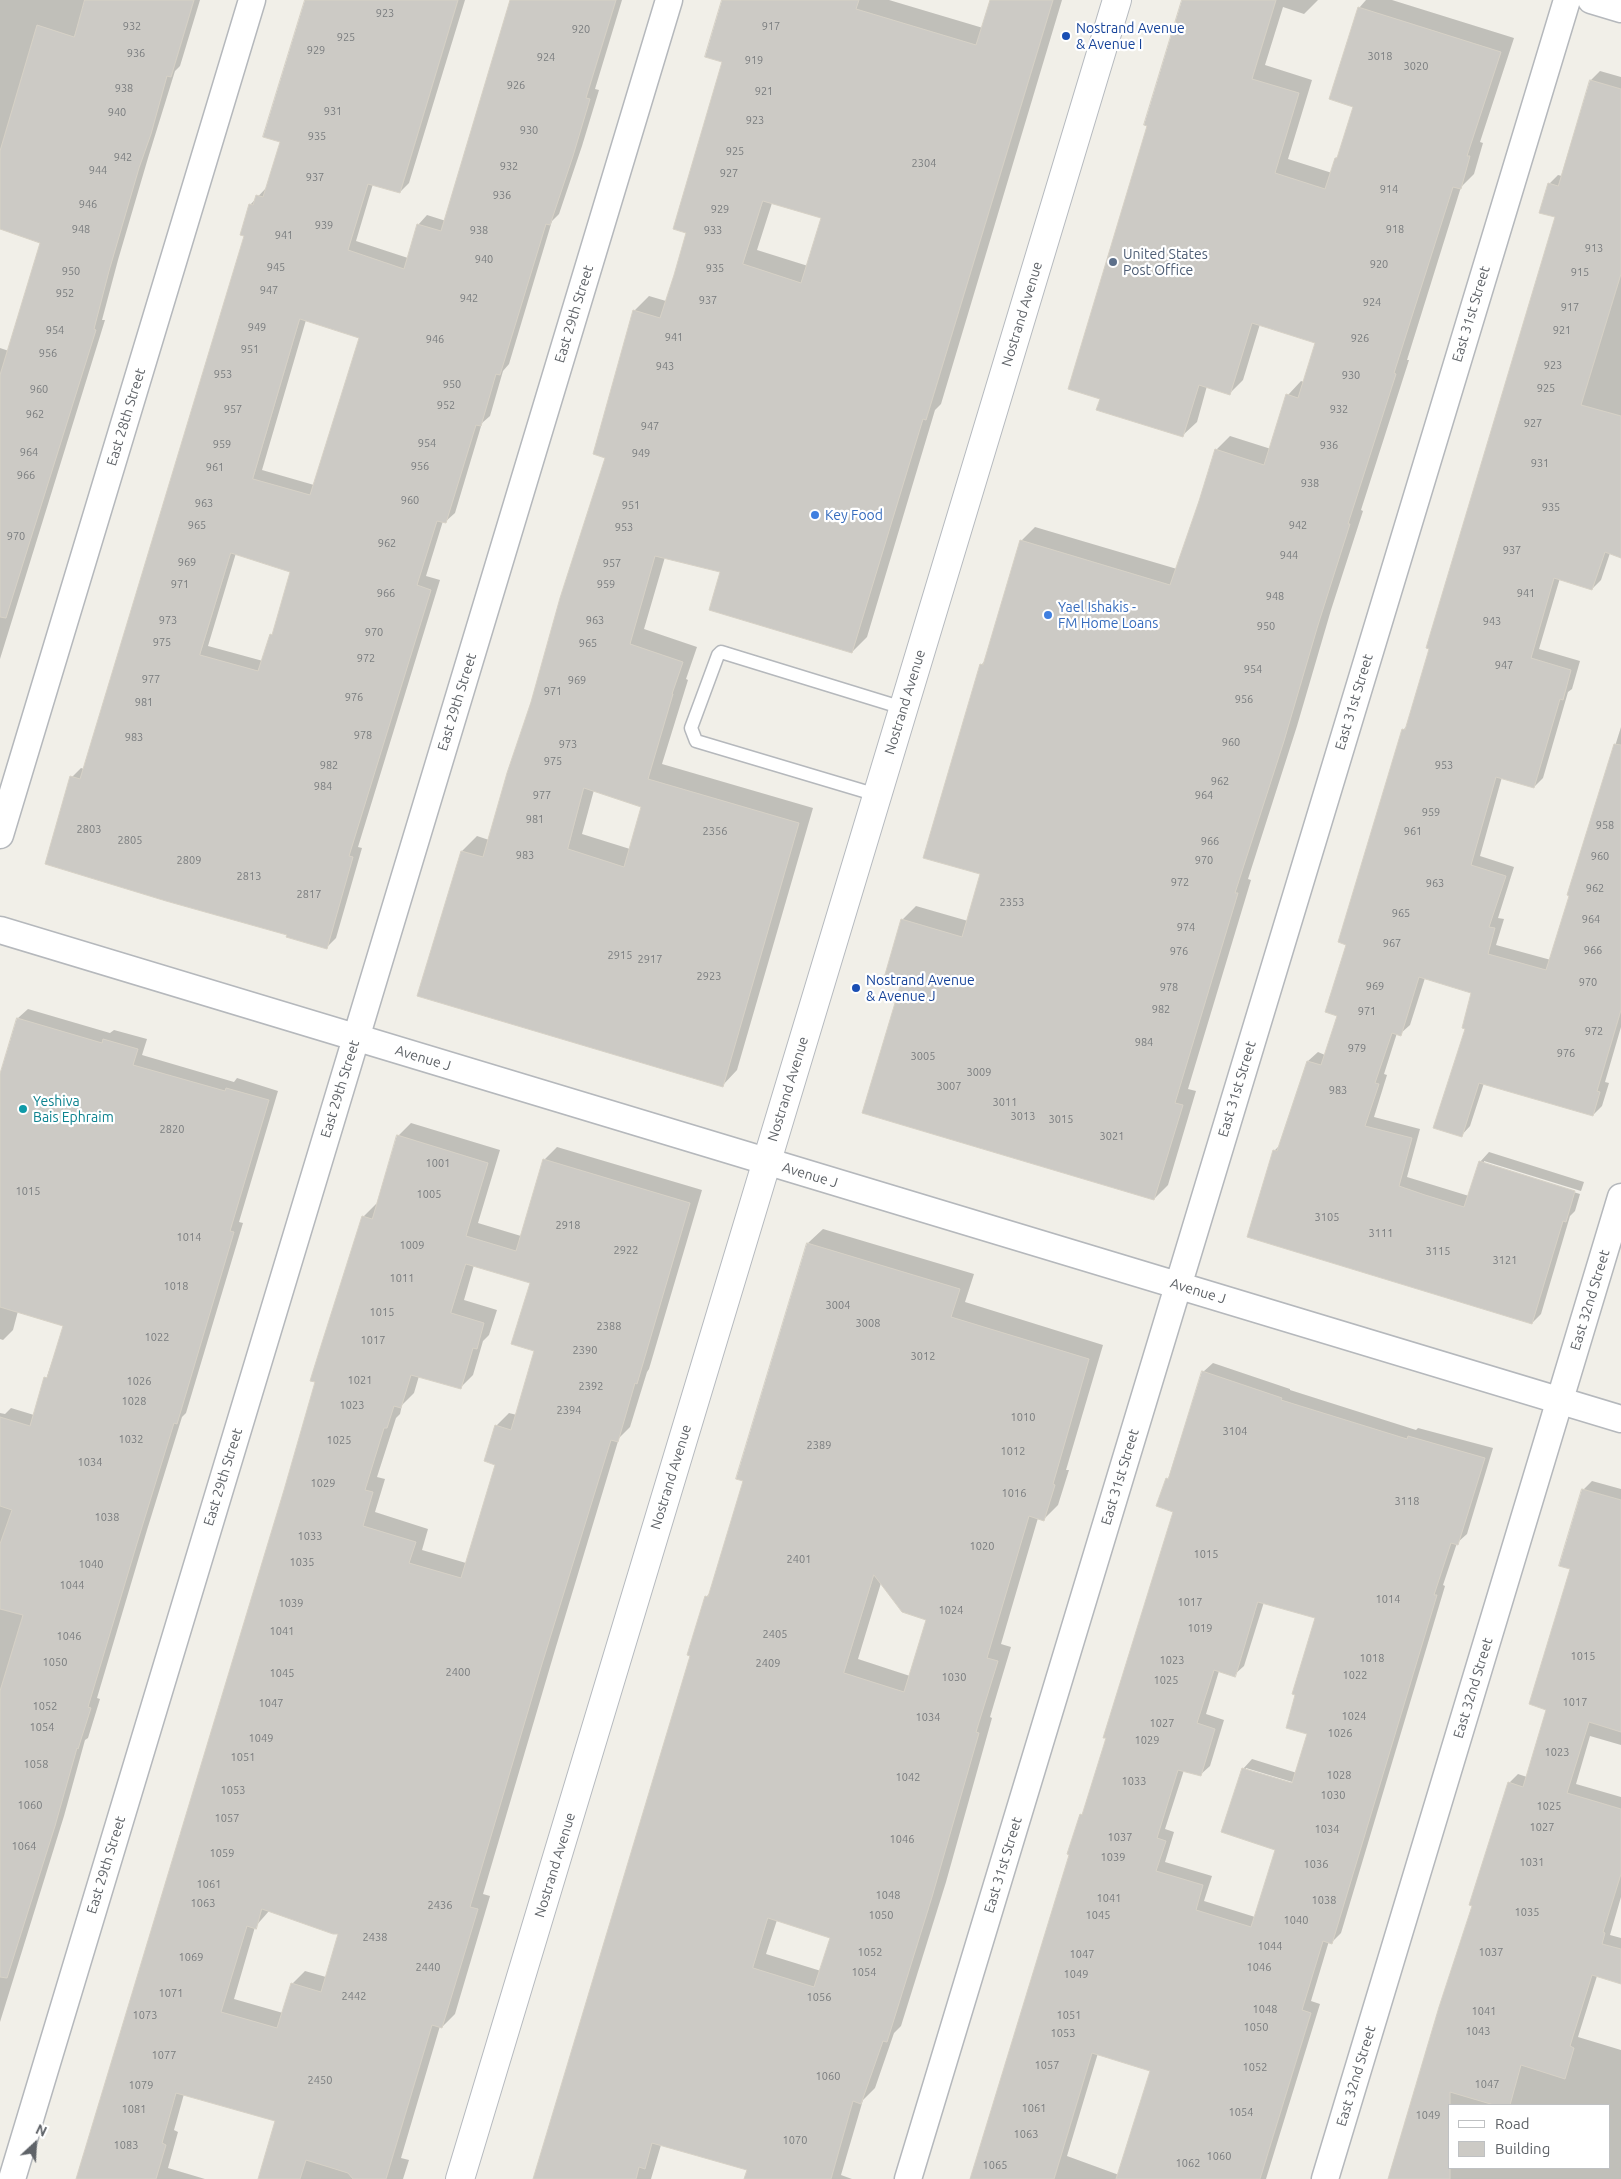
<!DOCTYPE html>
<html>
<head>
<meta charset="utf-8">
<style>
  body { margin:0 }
  #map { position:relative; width:1621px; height:2179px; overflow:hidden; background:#f1efe8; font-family:Ubuntu,sans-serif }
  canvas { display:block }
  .legend { position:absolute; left:1448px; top:2104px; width:162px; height:65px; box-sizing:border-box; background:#fff; border:1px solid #bfc1c3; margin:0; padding:6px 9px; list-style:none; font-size:15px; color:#5f6368 }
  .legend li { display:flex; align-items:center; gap:10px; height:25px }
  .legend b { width:25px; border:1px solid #bfc1c3 }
  .north { position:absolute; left:10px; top:2119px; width:50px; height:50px; -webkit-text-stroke:4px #fff; paint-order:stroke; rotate:25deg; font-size:14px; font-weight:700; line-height:20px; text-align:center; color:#5f6368 }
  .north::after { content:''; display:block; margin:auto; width:18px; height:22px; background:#5f6368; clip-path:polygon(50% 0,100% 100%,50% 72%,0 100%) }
</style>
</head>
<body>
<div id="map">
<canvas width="1621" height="2179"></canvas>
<ul class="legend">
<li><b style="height:6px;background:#fff"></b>Road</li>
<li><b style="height:14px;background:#cccac5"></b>Building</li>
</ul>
<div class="north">N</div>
</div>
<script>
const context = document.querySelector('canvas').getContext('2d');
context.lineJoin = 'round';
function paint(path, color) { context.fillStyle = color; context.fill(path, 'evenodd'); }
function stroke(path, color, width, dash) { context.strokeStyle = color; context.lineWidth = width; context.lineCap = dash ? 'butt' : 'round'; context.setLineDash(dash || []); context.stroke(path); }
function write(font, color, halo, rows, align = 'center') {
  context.font = font + ' Ubuntu,sans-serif'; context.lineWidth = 4.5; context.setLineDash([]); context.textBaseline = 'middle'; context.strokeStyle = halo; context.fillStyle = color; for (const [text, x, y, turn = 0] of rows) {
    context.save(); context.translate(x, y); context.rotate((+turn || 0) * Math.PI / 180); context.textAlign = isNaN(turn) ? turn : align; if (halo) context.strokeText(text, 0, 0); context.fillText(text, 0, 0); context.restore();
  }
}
paint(new Path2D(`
  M0,0H200L180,66L175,71L148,158L118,260L102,320H105L0,659V348L9,351L42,242L0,228Z
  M306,0H465L409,183L400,192L373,184L356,241L408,258L418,225L427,215L446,221L511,0H622L595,89L599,90L582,146L559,214L552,221L509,364L503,371L490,416L482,423L455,513L445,522L443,521L426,576L440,580L358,847L362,848L336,938L327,947L288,934L72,777L81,768L84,769L245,235L250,205L267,187L282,141ZM306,320L361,338L314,485L262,470ZM236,553L291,572L274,632L271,635L263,661L208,646Z
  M723,0H889L983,28L991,0H1062L941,404L935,410L867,637L852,652L722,571L665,557L644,629L697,647L686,679L688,680L662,764L813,808L737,1070L723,1085L419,995L462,851L477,836L489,840L606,457L634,311L649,296L666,301L688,233L724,61ZM772,203L822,218L808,266L757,250ZM594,790L642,806L630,849L582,834Z
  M1183,0H1318L1304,14L1283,7L1265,65L1312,80L1288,159L1332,173L1336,158L1339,155L1354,106L1359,8L1366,0H1392L1514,38L1480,142L1483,143L1474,174L1461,187L1407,360H1409L1361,510L1363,511L1331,610L1297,726L1248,879L1251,880L1188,1089L1196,1091L1168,1185L1154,1199L903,982L902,920L916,906L968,921L981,873V665L986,660L1021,541L1035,527L1177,569L1216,450L1230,436L1271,449L1288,395L1301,381L1304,382L1316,342L1260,324L1243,380L1229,394L1207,386L1197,422L1183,435L1101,398L1149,125Z
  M1600,71L1621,77V556L1610,553L1601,580L1592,589L1560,578L1539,649L1580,661L1572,689L1568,692L1543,778L1534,787L1502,777L1480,856L1514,867L1498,918L1504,919L1496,945L1551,960L1571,895L1569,894L1621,727V1027L1605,1082L1609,1083L1602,1106L1593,1115L1484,1083L1470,1126L1461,1136L1466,1028L1473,993L1425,978L1410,1025L1400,1034L1397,1033L1384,1074L1387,1075L1374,1117L1420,1129L1407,1177L1469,1196L1480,1162L1489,1152L1584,1182L1581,1191L1484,1161V1164L1580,1194L1575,1211L1570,1216L1541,1314L1532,1323L1274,1151L1280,1145L1308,1061L1318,1052L1325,1055L1339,1015L1348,944L1403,730L1408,725L1557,216L1549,184L1558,175L1562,176L1591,80Z
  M28,1009L110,1033L114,1030L147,1039L142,1055L234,1082L237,1078L278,1091L239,1222L243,1223L186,1413L182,1417L147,1530L97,1698L100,1699L88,1738L85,1740L64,1816L0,2022V1413L5,1414L11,1408L34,1415L64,1326L18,1311L13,1330L3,1340L0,1339V1079L18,1018Z
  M411,1123L500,1150L478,1223L521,1236L544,1160L557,1147L702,1190L649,1369L647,1372L630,1427L619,1438L555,1650L483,1894L490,1896L455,2014L442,2027L440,2026L401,2158L409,2160L403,2179H259L276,2121L184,2094L174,2130L178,2132L168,2168L205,2179H77L285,1490L363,1217L376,1204H378L398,1136ZM474,1265L531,1283L536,1350L517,1415L509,1413L496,1426L497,1464L466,1563L422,1550L428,1529L375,1512L385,1479L377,1477L396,1418L400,1414L402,1405L414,1393L419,1376L460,1388L473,1375L483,1341L489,1335L497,1310L464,1300ZM269,1911L340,1933L326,1977L305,1971L292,1984L283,2013L234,1999L255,1927Z
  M823,1229L974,1274L965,1302L1103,1345L1066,1470H1069L1058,1505L1044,1519L1038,1518L1001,1644L1011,1647L990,1717L992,1718L946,1882L901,2026L894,2033L875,2088L863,2100L841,2175L852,2179H746L749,2169L661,2145L651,2179H534L692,1655L706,1597L711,1592L745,1480L738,1478L808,1243ZM881,1583L927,1619L910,1676L858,1659ZM777,1920L831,1937L821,1971L766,1954Z
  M1213,1363L1290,1389V1390L1416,1430L1418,1428L1493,1448L1467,1534L1457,1543L1443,1585L1445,1586L1341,1933L1332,1942L1329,1941L1311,2001L1320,2004L1266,2179H971L1071,1854L1081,1815L1085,1810L1174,1511L1167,1479L1170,1476L1203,1372ZM1264,1602L1316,1617L1309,1733L1297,1773L1252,1759L1243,1769L1277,1849L1255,1917L1204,1901L1212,1876L1165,1862L1174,1832L1165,1829L1184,1770L1200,1775L1210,1766L1224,1720L1206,1714L1219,1671L1234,1675L1244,1666ZM1246,1768L1299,1784L1298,1786L1246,1771ZM1098,2053L1151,2070L1119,2175L1067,2156Z
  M1592,1481L1621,1489V1745L1590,1736L1576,1784L1621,1797V1897L1610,1935L1621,1938V1983L1597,1976L1578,2037L1621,2050V2179H1388L1440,2007L1474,1906L1509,1783L1518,1774L1527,1777L1548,1709L1572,1568L1583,1490ZM1450,2105H1610V2168H1450Z`), '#0003');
const building = new Path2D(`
  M85,0H194L171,77L167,76L151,134L139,168L109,271L94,329L96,330L6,618L0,617V375L40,243L0,229V151L37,25L74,37Z
  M305,0H458L400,193L368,184L348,250L404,269L417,224L441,231L510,0H616L586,98L590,99L573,156L550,225L546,224L500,375L496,374L481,426L476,425L446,523L437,521L417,585L431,590L349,856L353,857L327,949L286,937L287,935L166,901L45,864L70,776L80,779L244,236L240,235L249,204L253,205L256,195L263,197L280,142L263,137ZM300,319L359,338L310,495L253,479ZM231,553L290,572L272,635L270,634L258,671L200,655Z
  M722,0H859L856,9L976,45L990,0H1053L926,420L923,419L852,653L709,610L720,572L655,556L630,644L683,662L672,694H673L648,779L799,823L723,1087L417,996L461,851L483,857L507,773L531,702L560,598L605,458L593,454L633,310L660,318L674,275L686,233L673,229L722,62L705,57ZM763,201L821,218L801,283L743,264ZM584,788L641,807L624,867L568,849Z
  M1182,0H1276L1252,79L1299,93L1275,173L1325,189L1335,158H1337L1353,107L1329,99L1358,7L1501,52L1467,156H1470L1461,189L1453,187L1394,373L1396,374L1348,524H1350L1318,625L1284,741L1235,893H1238L1175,1103L1183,1105L1154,1200L862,1113L901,983L884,978L901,919L962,937L980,874L923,858L980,664L983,665L1020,540L1170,585L1199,501L1215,449L1264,465L1286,394L1298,398L1315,343L1252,323L1230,395L1199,385L1183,437L1096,410L1100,399L1068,389L1147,126L1144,125Z
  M1590,80L1621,89V274L1581,405L1621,416V558L1605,552L1592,590L1554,578L1531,658L1571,670L1563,700L1560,699L1534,788L1496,777L1471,865L1506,876L1489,927L1495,928L1488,954L1546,970L1569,896L1567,895L1614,744L1621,745V1010L1597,1091L1600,1092L1593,1116L1479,1083L1462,1137L1433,1128L1465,1029L1462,1028L1471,993L1419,977L1401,1036L1392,1033L1375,1083L1379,1084L1365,1126L1412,1138L1399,1186L1425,1195L1464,1207L1479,1161L1575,1191L1566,1222L1563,1221L1532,1324L1247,1237L1273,1150L1277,1151L1307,1061L1321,1065L1337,1016L1325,1012L1346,945L1338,942L1402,729L1405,730L1429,649L1426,648L1555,217L1539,213L1548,183L1558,186Z
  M17,1018L102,1043L103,1039L138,1049L133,1065L225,1091L226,1088L269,1100L230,1231L234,1232L177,1424L174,1423L138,1540L88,1707L91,1708L78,1749L77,1748L55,1826L7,1978L0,1977V1691L23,1615L0,1609V1544L12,1510L0,1506V1417L30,1426L44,1377L47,1378L63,1326L0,1307V1074Z
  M397,1135L488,1163L466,1236L516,1251L543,1159L690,1203L637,1384L635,1383L618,1442L611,1440L542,1664L470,1907L478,1909L442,2028L432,2025L386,2179H353L348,2173L306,2160L300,2179H258L275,2121L176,2093L162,2143L166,2145L156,2179H76L284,1490L315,1382L310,1381L319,1352L362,1216L372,1219ZM466,1264L530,1283L511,1344L534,1351L511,1430L495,1425L484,1461L495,1465L461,1578L409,1563L416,1542L363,1526L373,1492L365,1490L384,1428H387L394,1406L401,1408L411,1375L461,1389L473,1348L477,1349L484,1323L451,1313ZM262,1909L333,1934H338L321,1992L291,1983L277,2028L221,2012L247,1926L256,1929Z
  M807,1243L960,1289L951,1317L1089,1359L1053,1484L1055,1485L1044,1521L1029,1516L987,1658L998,1661L976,1732L979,1733L932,1897L887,2042L883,2041L861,2104L853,2101L831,2179H744L747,2170L652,2143L645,2169L639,2167L636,2179H533L690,1656L687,1655L705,1596L708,1597L743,1481L736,1479ZM874,1575L902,1612L926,1620L904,1692L844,1673ZM768,1918L830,1938L814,1987L753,1968Z
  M1202,1371L1282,1398L1281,1400L1407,1439L1408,1436L1485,1458L1458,1545L1451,1543L1434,1595H1437L1332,1944L1323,1941L1302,2010L1311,2013L1260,2179H1116L1150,2071L1092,2053L1054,2179H970L1069,1855L1067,1854L1080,1814L1082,1815L1106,1738H1103L1173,1512L1156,1506L1166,1478L1168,1479ZM1258,1602L1315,1618L1292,1694L1295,1695L1286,1728L1307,1734L1292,1783L1242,1768L1221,1832L1275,1850L1251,1927L1196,1910L1203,1885L1156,1871L1166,1841L1157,1838L1178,1770L1201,1776L1215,1729L1197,1723L1214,1670L1235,1677Z
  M1582,1489L1621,1500V1732L1589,1722L1567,1793L1621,1809V1874L1603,1932L1605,1933L1602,1944L1621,1949V1984L1592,1975L1570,2046L1574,2048L1565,2079L1521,2065L1510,2105H1494L1450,2092V2179H1388L1439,2007L1472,1906L1469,1905L1508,1782L1523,1787L1546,1710L1529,1704L1570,1569L1559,1566Z`);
paint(building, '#cccac5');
stroke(building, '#d6d1c6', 1);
const lane = new Path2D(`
  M877,795L696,741L691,728L718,655L721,652L903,708`);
const street = new Path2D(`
  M1591,0L1621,9
  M0,835L252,0
  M0,930L1621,1419
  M12,2179L669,0
  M908,2179L1567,0
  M1325,2179L1621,1197`);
const secondary = new Path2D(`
  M460,2179L1117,0`);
stroke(lane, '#b5b8bc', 15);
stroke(street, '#b5b8bc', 29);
stroke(secondary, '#b6babf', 30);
stroke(lane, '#fff', 12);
stroke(street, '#fff', 26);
stroke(secondary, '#fff', 28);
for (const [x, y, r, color] of [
  [1066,36,5,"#1a4fb4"],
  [1113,262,5,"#5c6f8a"],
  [815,515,5,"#3f7fe0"],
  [1048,615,5,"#3f7fe0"],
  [856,988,5,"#1a4fb4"],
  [23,1109,5,"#0f9aa8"]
]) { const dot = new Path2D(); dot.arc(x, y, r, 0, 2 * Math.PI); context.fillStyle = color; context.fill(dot); stroke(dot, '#fff', 2); }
write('11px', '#7a7d7f', null, [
  ["923",385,13],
  ["932",132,26],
  ["917",771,26],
  ["920",581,29],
  ["925",346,37],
  ["929",316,50],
  ["936",136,53],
  ["3018",1380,56],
  ["924",546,57],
  ["919",754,60],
  ["3020",1416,66],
  ["926",516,85],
  ["938",124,88],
  ["921",764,91],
  ["931",333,111],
  ["940",117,112],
  ["923",755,120],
  ["930",529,130],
  ["935",317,136],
  ["925",735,151],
  ["942",123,157],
  ["2304",924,163],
  ["932",509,166],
  ["944",98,170],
  ["927",729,173],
  ["937",315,177],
  ["914",1389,189],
  ["936",502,195],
  ["946",88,204],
  ["929",720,209],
  ["939",324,225],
  ["948",81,229],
  ["918",1395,229],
  ["938",479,230],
  ["933",713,230],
  ["941",284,235],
  ["913",1594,248],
  ["940",484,259],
  ["920",1379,264],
  ["945",276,267],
  ["935",715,268],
  ["950",71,271],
  ["915",1580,272],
  ["947",269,290],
  ["952",65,293],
  ["942",469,298],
  ["937",708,300],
  ["924",1372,302],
  ["917",1570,307],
  ["949",257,327],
  ["954",55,330],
  ["921",1562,330],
  ["941",674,337],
  ["926",1360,338],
  ["946",435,339],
  ["951",250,349],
  ["956",48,353],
  ["923",1553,365],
  ["943",665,366],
  ["953",223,374],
  ["930",1351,375],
  ["950",452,384],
  ["925",1546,388],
  ["960",39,389],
  ["952",446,405],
  ["957",233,409],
  ["932",1339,409],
  ["962",35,414],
  ["927",1533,423],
  ["947",650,426],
  ["954",427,443],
  ["959",222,444],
  ["936",1329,445],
  ["964",29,452],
  ["949",641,453],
  ["931",1540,463],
  ["956",420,466],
  ["961",215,467],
  ["966",26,475],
  ["938",1310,483],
  ["960",410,500],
  ["963",204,503],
  ["951",631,505],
  ["935",1551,507],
  ["965",197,525],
  ["942",1298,525],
  ["953",624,527],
  ["970",16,536],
  ["962",387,543],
  ["937",1512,550],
  ["944",1289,555],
  ["969",187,562],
  ["957",612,563],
  ["971",180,584],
  ["959",606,584],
  ["966",386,593],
  ["941",1526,593],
  ["948",1275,596],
  ["973",168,620],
  ["963",595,620],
  ["943",1492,621],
  ["950",1266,626],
  ["970",374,632],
  ["975",162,642],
  ["965",588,643],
  ["972",366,658],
  ["947",1504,665],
  ["954",1253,669],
  ["977",151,679],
  ["969",577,680],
  ["971",553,691],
  ["976",354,697],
  ["956",1244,699],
  ["981",144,702],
  ["978",363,735],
  ["983",134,737],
  ["960",1231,742],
  ["973",568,744],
  ["975",553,761],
  ["982",329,765],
  ["953",1444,765],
  ["962",1220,781],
  ["984",323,786],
  ["977",542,795],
  ["964",1204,795],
  ["959",1431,812],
  ["981",535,819],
  ["958",1605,825],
  ["2803",89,829],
  ["2356",715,831],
  ["961",1413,831],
  ["2805",130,840],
  ["966",1210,841],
  ["983",525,855],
  ["960",1600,856],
  ["2809",189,860],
  ["970",1204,860],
  ["2813",249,876],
  ["972",1180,882],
  ["963",1435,883],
  ["962",1595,888],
  ["2817",309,894],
  ["2353",1012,902],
  ["965",1401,913],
  ["964",1591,919],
  ["974",1186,927],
  ["967",1392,943],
  ["966",1593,950],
  ["976",1179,951],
  ["2915",620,955],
  ["2917",650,959],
  ["2923",709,976],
  ["970",1588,982],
  ["969",1375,986],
  ["978",1169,987],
  ["982",1161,1009],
  ["971",1367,1011],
  ["972",1594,1031],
  ["984",1144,1042],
  ["979",1357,1048],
  ["976",1566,1053],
  ["3005",923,1056],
  ["3009",979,1072],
  ["3007",949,1086],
  ["983",1338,1090],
  ["3011",1005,1102],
  ["3013",1023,1116],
  ["3015",1061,1119],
  ["2820",172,1129],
  ["3021",1112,1136],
  ["1001",438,1163],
  ["1015",28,1191],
  ["1005",429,1194],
  ["3105",1327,1217],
  ["2918",568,1225],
  ["3111",1381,1233],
  ["1014",189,1237],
  ["1009",412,1245],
  ["2922",626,1250],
  ["3115",1438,1251],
  ["3121",1505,1260],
  ["1011",402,1278],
  ["1018",176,1286],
  ["3004",838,1305],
  ["1015",382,1312],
  ["3008",868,1323],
  ["2388",609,1326],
  ["1022",157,1337],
  ["1017",373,1340],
  ["2390",585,1350],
  ["3012",923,1356],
  ["1021",360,1380],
  ["1026",139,1381],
  ["2392",591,1386],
  ["1028",134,1401],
  ["1023",352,1405],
  ["2394",569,1410],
  ["1010",1023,1417],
  ["3104",1235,1431],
  ["1032",131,1439],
  ["1025",339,1440],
  ["2389",819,1445],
  ["1012",1013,1451],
  ["1034",90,1462],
  ["1029",323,1483],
  ["1016",1014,1493],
  ["3118",1407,1501],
  ["1038",107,1517],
  ["1033",310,1536],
  ["1020",982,1546],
  ["1015",1206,1554],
  ["2401",799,1559],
  ["1035",302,1562],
  ["1040",91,1564],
  ["1044",72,1585],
  ["1014",1388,1599],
  ["1017",1190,1602],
  ["1039",291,1603],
  ["1024",951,1610],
  ["1019",1200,1628],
  ["1041",282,1631],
  ["2405",775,1634],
  ["1046",69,1636],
  ["1015",1583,1656],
  ["1018",1372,1658],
  ["1023",1172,1660],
  ["1050",55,1662],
  ["2409",768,1663],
  ["2400",458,1672],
  ["1045",282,1673],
  ["1022",1355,1675],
  ["1030",954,1677],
  ["1025",1166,1680],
  ["1017",1575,1702],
  ["1047",271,1703],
  ["1052",45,1706],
  ["1024",1354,1716],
  ["1034",928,1717],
  ["1027",1162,1723],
  ["1054",42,1727],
  ["1026",1340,1733],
  ["1049",261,1738],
  ["1029",1147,1740],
  ["1023",1557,1752],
  ["1051",243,1757],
  ["1058",36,1764],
  ["1028",1339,1775],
  ["1042",908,1777],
  ["1033",1134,1781],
  ["1053",233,1790],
  ["1030",1333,1795],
  ["1060",30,1805],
  ["1025",1549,1806],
  ["1057",227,1818],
  ["1027",1542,1827],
  ["1034",1327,1829],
  ["1037",1120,1837],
  ["1046",902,1839],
  ["1064",24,1846],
  ["1059",222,1853],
  ["1039",1113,1857],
  ["1031",1532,1862],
  ["1036",1316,1864],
  ["1061",209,1884],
  ["1048",888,1895],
  ["1041",1109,1898],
  ["1038",1324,1900],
  ["1063",203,1903],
  ["2436",440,1905],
  ["1035",1527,1912],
  ["1050",881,1915],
  ["1045",1098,1915],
  ["1040",1296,1920],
  ["2438",375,1937],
  ["1044",1270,1946],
  ["1052",870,1952],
  ["1037",1491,1952],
  ["1047",1082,1954],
  ["1069",191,1957],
  ["2440",428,1967],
  ["1046",1259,1967],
  ["1054",864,1972],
  ["1049",1076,1974],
  ["1071",171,1993],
  ["2442",354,1996],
  ["1056",819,1997],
  ["1048",1265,2009],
  ["1041",1484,2011],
  ["1073",145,2015],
  ["1051",1069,2015],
  ["1050",1256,2027],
  ["1043",1478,2031],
  ["1053",1063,2033],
  ["1077",164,2055],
  ["1057",1047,2065],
  ["1052",1255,2067],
  ["1060",828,2076],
  ["2450",320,2080],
  ["1047",1487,2084],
  ["1079",141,2085],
  ["1061",1034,2108],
  ["1081",134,2109],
  ["1054",1241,2112],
  ["1049",1428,2115],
  ["1063",1026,2134],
  ["1070",795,2140],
  ["1083",126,2145],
  ["1060",1219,2156],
  ["1062",1188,2163],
  ["1065",995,2165]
]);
write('14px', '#164399', '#fff', [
  ["Nostrand Avenue",1076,28],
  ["& Avenue I",1076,44],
  ["Nostrand Avenue",866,980],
  ["& Avenue J",866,996]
], 'left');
write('14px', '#4e5e75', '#fff', [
  ["United States",1123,254],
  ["Post Office",1123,270]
], 'left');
write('14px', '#5f6368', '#fff', [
  ["East 29th Street",574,314,-73],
  ["Nostrand Avenue",1022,314,-73],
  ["East 31st Street",1471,314,-73],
  ["East 28th Street",126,417,-73],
  ["East 29th Street",457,702,-73],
  ["Nostrand Avenue",905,702,-73],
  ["East 31st Street",1354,702,-73],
  ["Avenue J",423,1058,17],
  ["East 29th Street",340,1089,-73],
  ["Nostrand Avenue",788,1089,-73],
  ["East 31st Street",1237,1089,-73],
  ["Avenue J",810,1175,17],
  ["Avenue J",1198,1291,17],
  ["East 32nd Street",1590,1300,-73],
  ["East 29th Street",223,1477,-73],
  ["Nostrand Avenue",671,1477,-73],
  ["East 31st Street",1120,1477,-73],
  ["East 32nd Street",1473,1688,-73],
  ["East 29th Street",106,1865,-73],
  ["Nostrand Avenue",555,1865,-73],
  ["East 31st Street",1003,1865,-73],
  ["East 32nd Street",1356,2076,-73]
]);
write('14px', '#366cbe', '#fff', [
  ["Key Food",825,515],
  ["Yael Ishakis -",1058,607],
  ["FM Home Loans",1058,623]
], 'left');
write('14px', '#0d838f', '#fff', [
  ["Yeshiva",33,1101],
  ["Bais Ephraim",33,1117]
], 'left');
</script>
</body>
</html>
